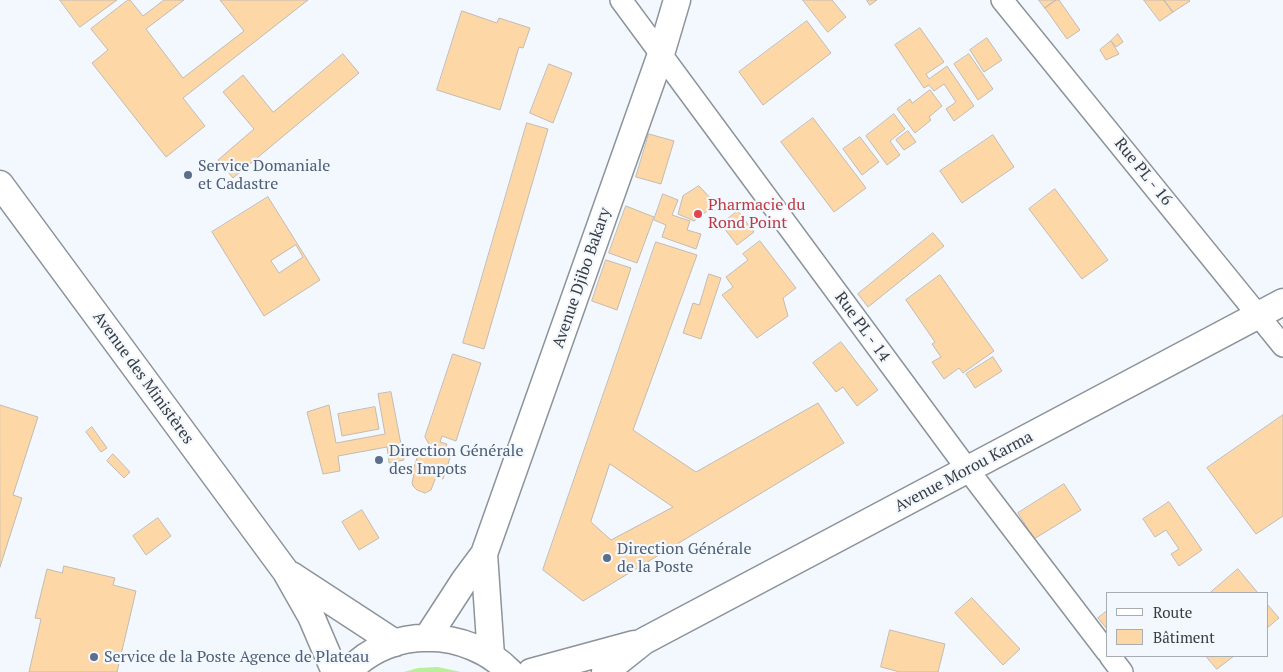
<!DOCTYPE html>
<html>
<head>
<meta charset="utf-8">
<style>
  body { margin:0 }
  #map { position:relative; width:1283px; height:672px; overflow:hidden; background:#f2f8fe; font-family:"PT Serif",serif }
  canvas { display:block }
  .legend { position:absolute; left:1106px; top:592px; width:162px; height:65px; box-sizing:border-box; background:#f2f8fe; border:1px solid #a8adb2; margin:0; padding:6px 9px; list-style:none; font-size:15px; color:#393c3f }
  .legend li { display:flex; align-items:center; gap:10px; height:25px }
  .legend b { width:25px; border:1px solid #a8adb2 }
</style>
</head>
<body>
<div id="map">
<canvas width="1283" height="672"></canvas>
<ul class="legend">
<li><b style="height:6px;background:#fff"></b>Route</li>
<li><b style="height:14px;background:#fed7a6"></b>Bâtiment</li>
</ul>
</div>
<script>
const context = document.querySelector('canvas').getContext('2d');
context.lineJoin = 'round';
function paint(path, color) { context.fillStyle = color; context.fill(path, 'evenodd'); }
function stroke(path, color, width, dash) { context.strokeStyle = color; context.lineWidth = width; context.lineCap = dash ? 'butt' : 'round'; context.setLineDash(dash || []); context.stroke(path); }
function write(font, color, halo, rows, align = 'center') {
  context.font = font + ' "PT Serif",serif'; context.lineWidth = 4.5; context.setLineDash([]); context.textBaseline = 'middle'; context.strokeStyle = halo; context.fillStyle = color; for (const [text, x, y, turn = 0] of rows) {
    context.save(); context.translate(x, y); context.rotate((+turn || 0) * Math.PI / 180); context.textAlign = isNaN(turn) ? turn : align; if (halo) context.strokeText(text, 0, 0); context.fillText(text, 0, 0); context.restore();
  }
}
paint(new Path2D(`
  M438,667L461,672H404L418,668Z`), '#b9ee9b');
const building = new Path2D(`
  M60,0H117L80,27Z
  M128,0H130L143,16L164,0H184L146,29L183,78L244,31L220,0H308L183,98L205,126L166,157L92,63L108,50L91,29Z
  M803,0H832L846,17L828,32Z
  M867,0H877L870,5Z
  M1039,0H1056L1045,8Z
  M1056,0H1059L1080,30L1067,39L1045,8Z
  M1144,0H1164L1173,12L1160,21Z
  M1164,0H1189L1190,1L1173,12Z
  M462,11L497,23L499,18L530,28L523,48L519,47L500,110L437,90Z
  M807,21L831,53L763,105L739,72Z
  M920,28L944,62L926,74L929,79L947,66L974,106L954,121L946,109L956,102L944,84L934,91L929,85L924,88L895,45Z
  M1118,34L1123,42L1116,47L1111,41Z
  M987,38L1002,60L984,72L970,50Z
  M1111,41L1119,54L1106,60L1100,50Z
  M343,54L359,73L233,178L218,160L254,129L223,92L243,75L273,112Z
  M969,54L993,89L978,100L954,64Z
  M549,64L572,73L553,123L530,113Z
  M930,90L942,106L929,117L931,120L915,133L897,109L910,99L912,103Z
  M894,114L905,129L890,141L900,155L887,165L866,136Z
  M813,118L866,188L834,212L781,142Z
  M527,123L548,129L484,349L463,343Z
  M908,131L916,142L904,150L896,140Z
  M649,134L674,141L661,184L636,177Z
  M993,135L1014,167L962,203L940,171Z
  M860,137L879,162L862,175L843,149Z
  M699,186L716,204L694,221L678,214L683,196Z
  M1055,189L1108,260L1082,279L1029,209Z
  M663,194L678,200L672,215L690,221L687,230L701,234L696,249L662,237L666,225L654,220Z
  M268,197L320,280L264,316L212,232ZM296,245L303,257L279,273L271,261Z
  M626,206L654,217L637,263L609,253Z
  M738,211L754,232L737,245L721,224Z
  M933,233L944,246L868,307L858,294Z
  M760,241L796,288L783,298L788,316L757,338L722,295L733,287L726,277L748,260L743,254Z
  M656,242L697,255L633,430L696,472L818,403L844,443L583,601L543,570ZM610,464L673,507L611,540L591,522Z
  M606,260L631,268L617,310L592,301Z
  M709,274L721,278L701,339L683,333L693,303L699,305Z
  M940,275L994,351L963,373L959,368L944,379L932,362L941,357L932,344L935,342L906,300Z
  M841,342L878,390L857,406L843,387L836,392L813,363Z
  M453,354L481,363L456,441L442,436L440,442L447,444L445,450L438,448L436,453L450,458L443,479L436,477L431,490L425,493L417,490L413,486L412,483L414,474L412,473L420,449L430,446L425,437Z
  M993,357L1002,371L975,388L966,374Z
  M391,392L404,460L389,463L387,447L338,456L340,471L323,474L307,412L329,405L336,443L385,434L378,394Z
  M0,405L38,417L13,495L22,498L0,567Z
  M375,407L379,429L342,436L338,414Z
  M1283,415V516L1256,534L1207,468Z
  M92,427L107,448L101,452L86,432Z
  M113,454L130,472L124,478L107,461Z
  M1064,484L1081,510L1034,539L1018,513Z
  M1169,502L1202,550L1179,566L1171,554L1179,549L1166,530L1155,537L1143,519Z
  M362,510L379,538L359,550L342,522Z
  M158,518L171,536L146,555L133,536Z
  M64,566L115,578L113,585L136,591L117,672H29L41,619L35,618L47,569L62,573Z
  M1238,569L1258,593H1210Z
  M972,598L1020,649L1003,665L955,613Z
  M1267,604L1279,618L1267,628Z
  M1107,611V629L1098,618Z
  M890,630L945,644L938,672H900L881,667Z
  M1206,656H1234L1217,669Z`);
paint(building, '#fed7a6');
stroke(building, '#c1bbb3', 1);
const minor = new Path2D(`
  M621,0L968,470L1107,652
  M1002,0L1283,346
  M1110,656L1122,672`);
const tertiary = new Path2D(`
  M0,184L286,572L311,616L335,672
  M484,554L491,656
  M291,575L395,643
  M427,638L464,581L484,554L661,54L677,0
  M348,672C391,625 467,628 510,672
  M531,672L634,644
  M605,672L644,641L1283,302`);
stroke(minor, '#8c939a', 24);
stroke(tertiary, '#8c939a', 29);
stroke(minor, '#fff', 21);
stroke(tertiary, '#fff', 26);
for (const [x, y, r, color] of [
  [188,175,5,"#5c6f8a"],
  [698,214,5,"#e0444e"],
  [379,460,5,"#5c6f8a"],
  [607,558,5,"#5c6f8a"],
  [94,657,5,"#5c6f8a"]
]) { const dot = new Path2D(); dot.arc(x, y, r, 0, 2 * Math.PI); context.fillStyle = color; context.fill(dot); stroke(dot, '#f2f8fe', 2); }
write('16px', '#4e5e75', '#f2f8fe', [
  ["Service Domaniale",198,166],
  ["et Cadastre",198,184],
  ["Direction Générale",389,451],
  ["des Impots",389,469],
  ["Direction Générale",617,549],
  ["de la Poste",617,567],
  ["Service de la Poste Agence de Plateau",104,657]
], 'left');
write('16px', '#393c3f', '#f2f8fe', [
  ["Rue PL - 16",1143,172,51],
  ["Avenue Djibo Bakary",582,278,-71],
  ["Rue PL - 14",862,327,54],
  ["Avenue des Ministères",143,378,54],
  ["Avenue Morou Karma",964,472,-28]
]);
write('16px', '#be3a42', '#f2f8fe', [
  ["Pharmacie du",708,205],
  ["Rond Point",708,223]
], 'left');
</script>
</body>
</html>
